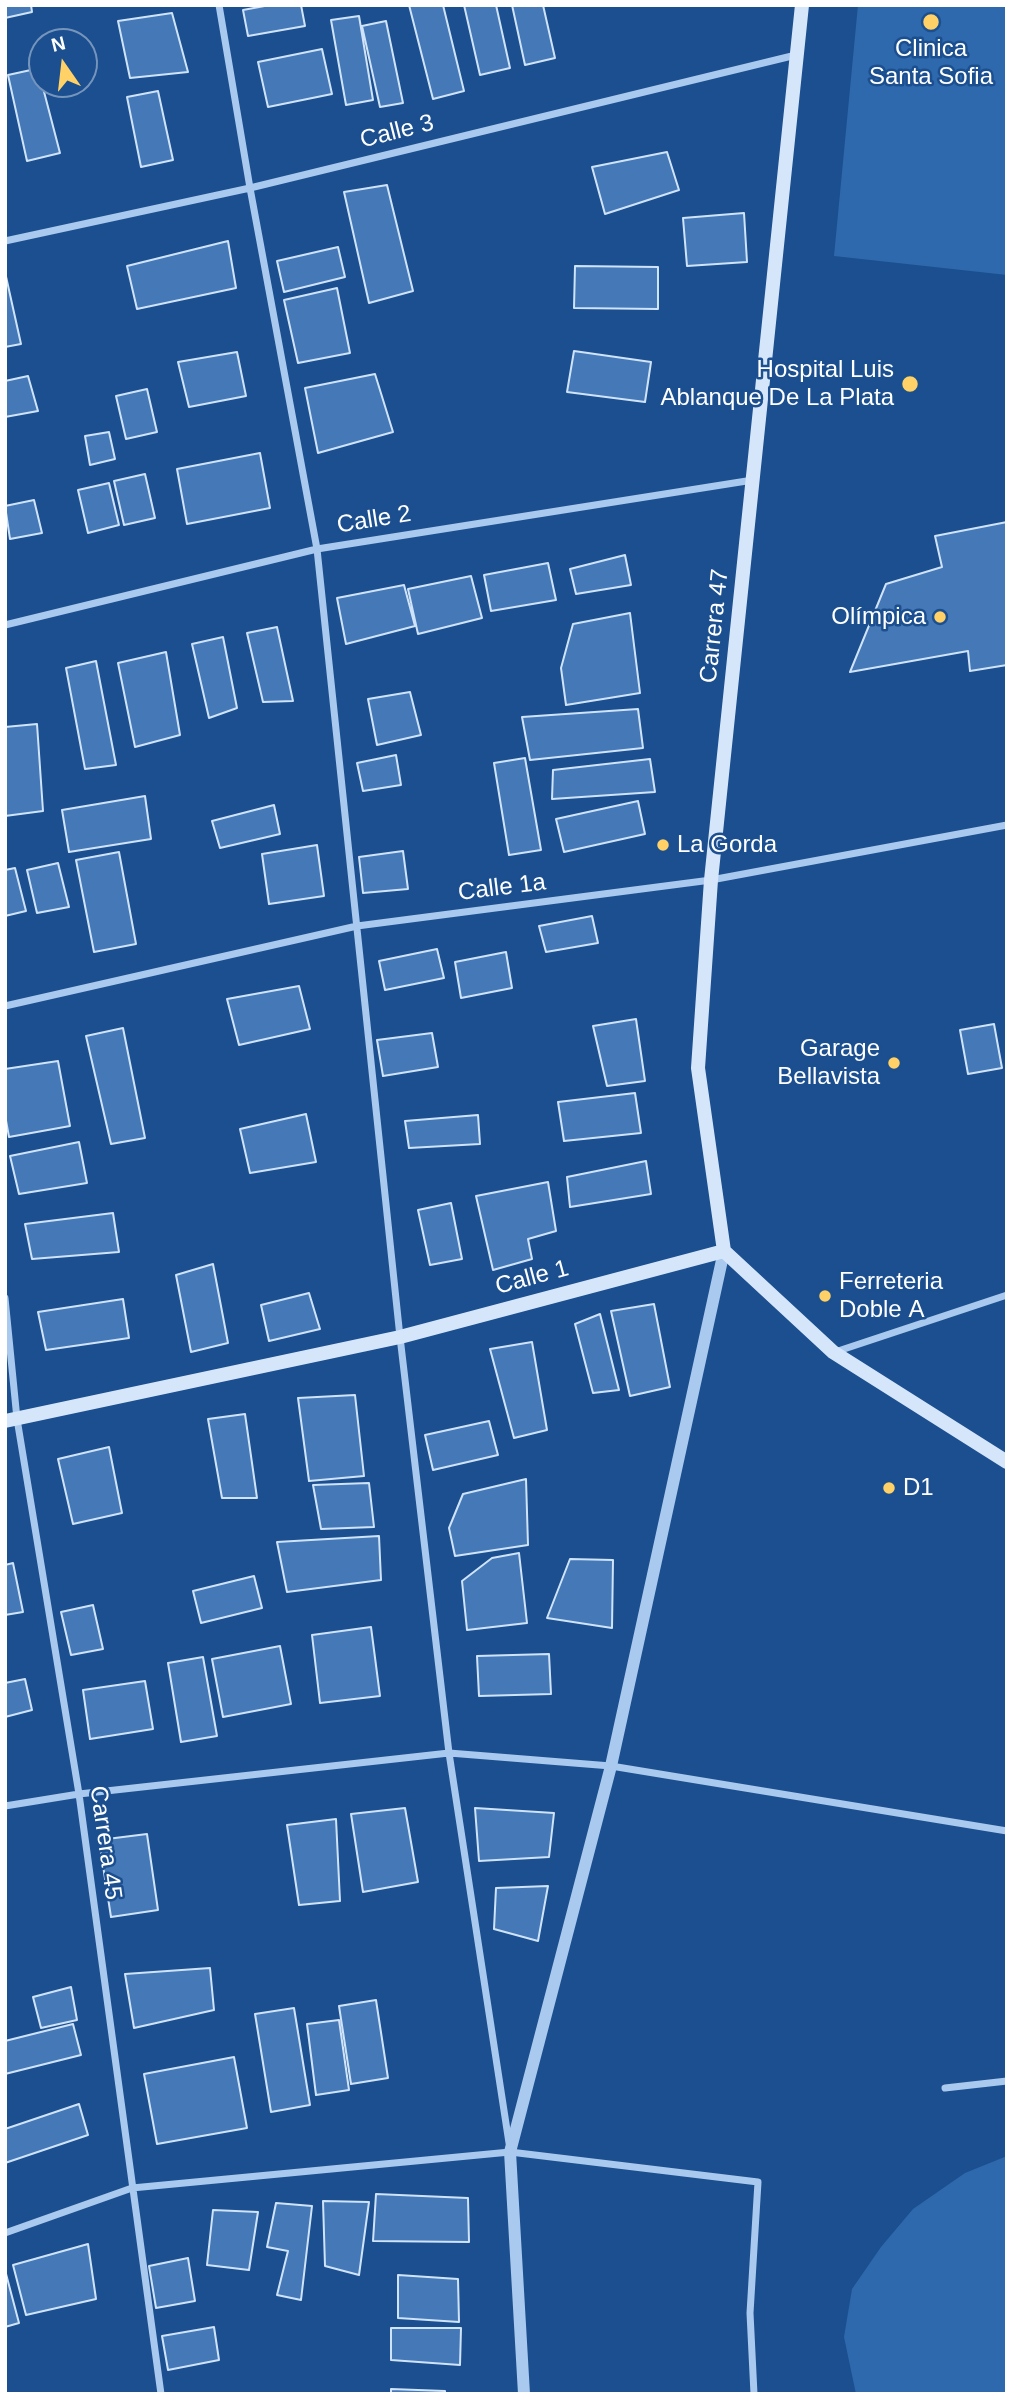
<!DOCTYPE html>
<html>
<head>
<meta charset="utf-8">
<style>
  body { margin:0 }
  #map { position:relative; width:1012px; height:2399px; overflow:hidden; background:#1b4f8f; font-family:Helvetica,sans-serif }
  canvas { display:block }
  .frame { position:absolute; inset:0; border:7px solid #fff; pointer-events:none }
  .north { position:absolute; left:28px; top:28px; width:70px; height:70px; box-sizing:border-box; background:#1b4f8f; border:2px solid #7695bc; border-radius:50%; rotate:346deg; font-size:19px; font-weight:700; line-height:28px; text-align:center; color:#fff }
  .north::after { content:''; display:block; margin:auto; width:24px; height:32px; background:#ffd166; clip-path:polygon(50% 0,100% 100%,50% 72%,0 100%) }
</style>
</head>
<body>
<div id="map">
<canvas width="1012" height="2399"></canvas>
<div class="frame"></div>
<div class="north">N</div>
</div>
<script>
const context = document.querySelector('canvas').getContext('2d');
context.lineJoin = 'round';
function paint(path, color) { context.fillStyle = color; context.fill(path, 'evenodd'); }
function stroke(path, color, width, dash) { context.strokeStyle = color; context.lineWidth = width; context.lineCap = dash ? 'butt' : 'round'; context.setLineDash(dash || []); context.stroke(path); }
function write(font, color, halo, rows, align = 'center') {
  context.font = font + ' Helvetica,sans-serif'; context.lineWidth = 5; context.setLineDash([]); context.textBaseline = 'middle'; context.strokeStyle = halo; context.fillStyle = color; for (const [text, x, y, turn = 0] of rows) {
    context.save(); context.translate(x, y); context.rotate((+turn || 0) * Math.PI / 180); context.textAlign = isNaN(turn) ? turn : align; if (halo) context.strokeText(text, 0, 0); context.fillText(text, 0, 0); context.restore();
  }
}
paint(new Path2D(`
  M858,5H1007V275L834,256Z
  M1007,2156V2394H856L844,2337L852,2289L881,2247L913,2209L965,2173Z`), '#2e69ad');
const building = new Path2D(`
  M5,5H31L32,12L5,18Z
  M270,5H301L305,26L248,36L243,10Z
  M409,5H443L464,91L433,99Z
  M464,5H496L510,68L480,75Z
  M512,5H543L555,58L525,65Z
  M172,13L188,72L130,78L118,21Z
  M359,16L373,100L346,105L331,20Z
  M386,21L403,103L380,107L362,26Z
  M322,49L332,94L268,107L258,62Z
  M40,68L42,84L60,153L27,161L8,75Z
  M158,91L173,160L141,167L127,97Z
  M667,152L679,190L605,214L592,167Z
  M387,185L413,291L369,303L344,192Z
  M744,213L747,262L687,266L683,218Z
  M228,241L236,288L137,309L127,266Z
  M338,247L345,277L284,292L277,261Z
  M575,266L658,267V309L574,308Z
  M5,272L21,344L5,347Z
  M337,288L350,353L298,363L284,300Z
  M574,351L651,362L645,402L567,392Z
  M237,352L246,396L189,407L178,362Z
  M375,374L393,432L318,453L305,388Z
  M28,376L38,411L5,417V381Z
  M147,389L157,432L126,439L116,396Z
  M109,432L115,459L90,465L85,436Z
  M260,453L270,508L187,524L177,469Z
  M145,474L155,518L124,525L114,481Z
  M109,483L119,525L88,533L78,490Z
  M34,500L42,533L10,539L5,506Z
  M1007,522V665L970,671L968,651L850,672L886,584L942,567L935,536Z
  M625,555L631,585L576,594L570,569Z
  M548,563L556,600L491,611L484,575Z
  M471,576L482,618L418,634L408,589Z
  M404,585L415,626L346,644L337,598Z
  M630,613L640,693L566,705L561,668L573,624Z
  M277,627L293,701L263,702L247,633Z
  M223,637L237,708L209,718L192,644Z
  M166,652L180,735L135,747L118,663Z
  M96,661L116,765L85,769L66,668Z
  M410,692L421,735L377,745L368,699Z
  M638,709L643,748L530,760L522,717Z
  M37,724L43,811L5,816V727Z
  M396,755L401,785L363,791L357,763Z
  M525,758L541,850L509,855L494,763Z
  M650,759L655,792L552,799L553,770Z
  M145,796L151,839L69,852L62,810Z
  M638,801L645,834L564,852L556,819Z
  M274,805L280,834L220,848L212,821Z
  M317,845L324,896L269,904L262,854Z
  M403,851L408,889L363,893L359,857Z
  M119,852L136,944L94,952L76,860Z
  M58,863L69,907L37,913L27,870Z
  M15,868L26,911L5,916V870Z
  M592,916L598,943L546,952L539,926Z
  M437,949L444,978L385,990L379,961Z
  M506,952L512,988L461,998L455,962Z
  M299,986L310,1029L239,1045L227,999Z
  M636,1019L645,1081L607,1086L593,1026Z
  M994,1024L1002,1068L968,1074L960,1030Z
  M123,1028L145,1138L111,1144L86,1036Z
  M432,1033L438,1067L383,1076L377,1040Z
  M58,1061L70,1126L9,1137L5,1115V1069Z
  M635,1093L641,1133L564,1141L558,1102Z
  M306,1114L316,1162L250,1173L240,1129Z
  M478,1115L480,1144L409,1148L405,1121Z
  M79,1142L87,1183L19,1194L10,1156Z
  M646,1161L651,1194L570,1207L567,1177Z
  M548,1182L556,1231L528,1239L532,1259L493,1270L476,1196Z
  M451,1203L462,1259L430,1265L418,1210Z
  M113,1213L119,1252L32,1259L25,1224Z
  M213,1264L228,1343L191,1352L176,1275Z
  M309,1293L320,1329L269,1341L261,1305Z
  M123,1299L129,1338L46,1350L38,1312Z
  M654,1304L670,1387L630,1396L611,1311Z
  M600,1314L619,1390L593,1393L575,1324Z
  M532,1342L547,1430L514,1438L490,1349Z
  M355,1395L364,1476L309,1481L298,1398Z
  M245,1414L257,1498H222L208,1419Z
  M489,1421L498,1455L433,1470L425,1435Z
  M109,1447L122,1513L73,1524L58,1459Z
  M526,1479L528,1545L455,1556L449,1528L463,1494Z
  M369,1483L374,1527L321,1529L313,1485Z
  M379,1536L381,1580L287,1592L277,1542Z
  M519,1553L527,1623L467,1630L462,1581L492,1558Z
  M570,1559L613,1560L612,1628L547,1618Z
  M13,1563L23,1612L5,1615V1565Z
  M254,1576L262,1608L201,1623L193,1591Z
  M93,1605L103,1649L71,1655L61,1612Z
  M371,1627L380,1696L320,1703L312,1635Z
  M280,1646L291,1704L223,1717L212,1659Z
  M549,1654L551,1694L479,1696L477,1656Z
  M203,1657L217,1736L181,1742L168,1663Z
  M25,1679L32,1710L5,1717V1683Z
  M145,1681L153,1729L90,1739L83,1690Z
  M405,1808L418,1882L363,1892L351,1814Z
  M475,1808L554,1813L549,1857L479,1861Z
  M336,1819L340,1901L299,1905L287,1825Z
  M147,1834L158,1910L111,1917L99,1840Z
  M548,1886L538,1941L494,1929L496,1888Z
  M210,1968L214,2010L134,2028L125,1974Z
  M71,1987L77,2020L41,2028L33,1997Z
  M376,2000L388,2078L351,2084L339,2006Z
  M294,2008L310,2105L271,2112L255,2014Z
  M339,2020L349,2090L316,2095L307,2024Z
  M73,2024L81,2055L5,2074V2041Z
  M234,2057L247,2128L157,2144L144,2074Z
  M79,2104L88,2135L5,2163V2129Z
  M376,2194L468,2198L469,2242L373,2241Z
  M323,2201L369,2202L359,2275L325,2266Z
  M276,2203L312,2206L301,2300L277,2295L288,2251L267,2247Z
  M213,2210L258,2212L249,2270L207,2265Z
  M88,2244L96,2299L26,2315L13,2265Z
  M188,2258L195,2301L156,2308L149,2266Z
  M5,2270L19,2323L5,2327Z
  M398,2275L458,2279L459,2322L398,2318Z
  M214,2327L219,2360L168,2370L162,2336Z
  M391,2328H461L460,2365L391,2360Z
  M391,2389L445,2391V2394H391Z`);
paint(building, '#4478b7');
stroke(building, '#cfe3fa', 2);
stroke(new Path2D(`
  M219,5L250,188L317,549L400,1337L449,1753L509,2143
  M5,241L250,188L796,55
  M5,625L317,549L753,480
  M5,1006L357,926L711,880L1007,825
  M5,1298L17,1419L79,1794L161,2394
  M835,1352L1007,1295
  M5,1806L79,1794L449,1753L611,1766L1007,1831
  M945,2088L1007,2081
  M5,2233L132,2188L510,2152L758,2182L750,2313L754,2394`), '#a9c9ee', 7);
stroke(new Path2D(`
  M524,2394L510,2152L611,1766L724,1251`), '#a9c9ee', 12);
stroke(new Path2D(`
  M724,1251L698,1068L711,880L802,5
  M5,1421L400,1337L724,1251L833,1352L1007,1462`), '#d6e6fa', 14);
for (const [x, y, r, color] of [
  [931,22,9,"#ffd166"],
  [910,384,9,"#ffd166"],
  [940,617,7,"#ffd166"],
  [663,845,7,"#ffd166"],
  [894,1063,7,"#ffd166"],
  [825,1296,7,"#ffd166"],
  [889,1488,7,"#ffd166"]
]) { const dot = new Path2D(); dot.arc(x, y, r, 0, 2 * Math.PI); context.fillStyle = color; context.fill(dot); stroke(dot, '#1b4f8f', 2.5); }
write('24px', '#fff', '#1b4f8f', [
  ["Clinica",931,49,"center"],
  ["Santa Sofia",931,77,"center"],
  ["Hospital Luis",894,370],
  ["Ablanque De La Plata",894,398],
  ["Olímpica",926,617],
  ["La Gorda",677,845,"left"],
  ["Garage",880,1049],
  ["Bellavista",880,1077],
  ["Ferreteria",839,1282,"left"],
  ["Doble A",839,1310,"left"],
  ["D1",903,1488,"left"]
], 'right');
write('24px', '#fff', '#1b4f8f', [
  ["Calle 3",397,132,-14],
  ["Calle 2",374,520,-9],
  ["Carrera 47",715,626,-84],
  ["Calle 1a",502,888,-7],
  ["Calle 1",532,1278,-15],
  ["Carrera 45",105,1843,82]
]);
</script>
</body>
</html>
